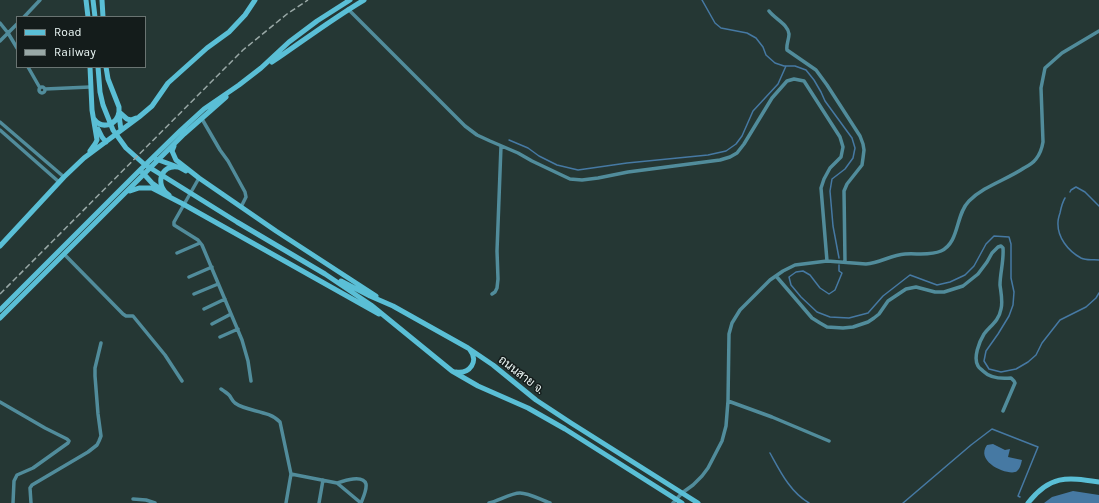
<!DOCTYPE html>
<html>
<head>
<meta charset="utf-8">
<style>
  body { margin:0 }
  #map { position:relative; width:1099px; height:503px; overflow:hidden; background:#253734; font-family:Karla,sans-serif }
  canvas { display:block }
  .legend { position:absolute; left:16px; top:16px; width:130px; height:52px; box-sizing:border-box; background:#141c1b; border:1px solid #6a7472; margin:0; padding:5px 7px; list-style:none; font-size:12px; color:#ebf7f5 }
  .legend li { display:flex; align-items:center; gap:8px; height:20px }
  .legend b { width:20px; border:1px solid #6a7472 }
</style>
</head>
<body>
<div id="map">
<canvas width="1099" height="503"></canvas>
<ul class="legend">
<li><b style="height:5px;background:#5abfd6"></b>Road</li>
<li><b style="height:5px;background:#99a8a6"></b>Railway</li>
</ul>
</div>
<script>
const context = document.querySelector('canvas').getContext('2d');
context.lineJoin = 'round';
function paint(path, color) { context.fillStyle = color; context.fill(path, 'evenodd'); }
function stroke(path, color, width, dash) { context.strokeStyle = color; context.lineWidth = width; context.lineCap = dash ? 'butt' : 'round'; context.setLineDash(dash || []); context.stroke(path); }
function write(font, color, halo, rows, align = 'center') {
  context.font = font + ' Karla,Sarabun,sans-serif'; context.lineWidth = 3; context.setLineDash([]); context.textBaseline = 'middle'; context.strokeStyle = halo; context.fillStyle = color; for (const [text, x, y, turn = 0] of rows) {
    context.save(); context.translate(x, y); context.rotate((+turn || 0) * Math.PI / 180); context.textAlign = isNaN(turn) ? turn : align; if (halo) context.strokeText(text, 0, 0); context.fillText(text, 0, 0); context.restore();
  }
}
paint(new Path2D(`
  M993,444L1005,450L1010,449L1008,457L1022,460C1021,464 1020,469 1017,471C1011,477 974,463 987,445Z
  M1073,491L1099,495V503H1044L1052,497Z`), '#4679a3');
stroke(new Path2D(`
  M702,0L715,23L721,28L747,33L756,38L763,47L766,55L775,63L784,66H795L806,70L814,80L821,92L825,101L852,138L855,148L853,158L845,169L832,179L830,191L833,226L839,258
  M509,140L528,148L539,156L557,165L578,170L627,163L708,155L726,151L736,144L742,136L753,111L778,84L786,66
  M1070,192L1071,190L1076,187L1085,192L1099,206
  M1065,198C1062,203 1061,208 1060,213C1059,216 1058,219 1058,222C1057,237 1068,251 1081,258C1087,261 1093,259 1099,260
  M839,265V271L842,273L835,290L829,294L820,288L810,275L803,271L796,272L789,277L791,285L801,297L817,312L830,317L849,318L868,313L883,296L910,275L937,285L950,282L965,275L974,266L986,244L994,236L1009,237L1011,244V278L1014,292L1013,305L1009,316L998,334L986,351L984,361L989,369L1001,372L1016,369L1028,362L1036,355L1042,343L1060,320L1086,307L1096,298L1099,293
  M770,453C780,471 790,492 809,503
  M903,503L971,445L992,429L1038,447L1018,496L1020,497`), '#4679a3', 1.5);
stroke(new Path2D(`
  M348,9L465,126L477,135L490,141L518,153L532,161L570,179L582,180L598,178L628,172L720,160L730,157L737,153L744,144L772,98L787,81L794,79L804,81L840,137L843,147L841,157L830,168L824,179L821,188L827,261
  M769,11C775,19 788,24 789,34C789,40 786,44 787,50L816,70L827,85L860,136L863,144L864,150L863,158L862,165L847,184L844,191L845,262
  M24,17L40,0
  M0,23L8,33L17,48
  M0,41L17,24
  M28,67L40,88
  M39 90a3 3 0 1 1 6 0a3 3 0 1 1-6 0Z
  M45,89L90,87
  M202,119L220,150L228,161L245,192L246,197L241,207
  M0,122L64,177
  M0,130L59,182
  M199,178L174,222V225L198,240L202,245L242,340L248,361L251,381
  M177,253L200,243
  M64,254L123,314L126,316H133L165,355L182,381
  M776,276L812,318L820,323L827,327L843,328L853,327L868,322L874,318L879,314L888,301L906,289L916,287L935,292H944L963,286L978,274L987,262L992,253L998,247L1001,246L1003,248C1004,261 1000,273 1000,285C1001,293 1003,302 1001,309C999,321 990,326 984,334C979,342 973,358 978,366C979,368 981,369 983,371C990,378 1001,379 1011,378L1014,381L1015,383L1003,411
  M189,277L212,267
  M194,294L218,284
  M492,294L495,292L497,288L498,279L497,251L501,146
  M204,309L225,299
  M212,324L231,314
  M220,337L238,329
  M221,389C224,391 227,393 229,395C231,397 232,401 235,403C247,412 269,410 280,422L291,474L286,503
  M728,401L772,417L829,441
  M0,402L45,428L67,439L69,441L68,443L33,468L17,475L14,481L13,503
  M291,474L337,483L361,503C363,498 367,490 366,484C363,474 343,481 337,483
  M133,499L146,500L155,503
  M31,503L30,488L32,485L88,452L97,445L99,441L101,436L98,414L95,376V368L101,343
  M319,503L323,480
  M489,503C498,501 511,493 520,493C529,493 541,500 550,503
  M673,503L682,493L693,485L702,476L708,468L722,441L726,426L728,401L729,334L732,323L740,310L770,280L783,271L795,265L827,261L866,264C880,263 891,255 905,254C916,253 930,256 941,251C960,242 955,215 969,201C984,186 1006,180 1024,168C1028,166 1033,163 1036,159C1040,154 1042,148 1043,142L1041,88L1045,68L1062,53L1099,31`), '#518c9b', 3.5);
stroke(new Path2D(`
  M86,0L88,17
  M93,0L95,17
  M102,0L103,17
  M272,62C303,41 332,19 364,0
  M98,67L100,92L103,105L113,130L126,148L144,164L237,222L325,274L371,305L452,371L478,386L528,408L565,429L682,503
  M106,67L108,79L119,107V112L127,119L131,120L136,118
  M119,115L121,130
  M94,119C102,130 117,125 119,112
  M98,129L102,137L106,142
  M174,146L172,151L176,160L199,178L276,231L376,296
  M90,151L95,144L97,140L92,110L90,67
  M156,159L175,166
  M142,172L152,183L163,191
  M130,191L139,188H152L183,204L379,314
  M169,195C154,185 161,164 178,167C181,168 184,170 186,171
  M0,246L64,177L84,158L139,117L152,106L168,83L207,48L229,32L245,15L255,0
  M341,281L370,296L393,306L468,348L493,365L536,400L571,423L698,503
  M0,310L140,170L181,130L204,109L239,85L261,68L289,42L317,21L350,0
  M0,318L184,134L226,97
  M456,372C470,374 479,361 470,350
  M1028,503C1050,475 1066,477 1099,482`), '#5abfd6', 5);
stroke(new Path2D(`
  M0,294L243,50L287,14L308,0`), '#99a8a6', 1.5, [6, 3]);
write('12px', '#ebf7f5', '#141c1b', [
  ["ถนนสาย จ.",521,375,38]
]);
</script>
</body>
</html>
